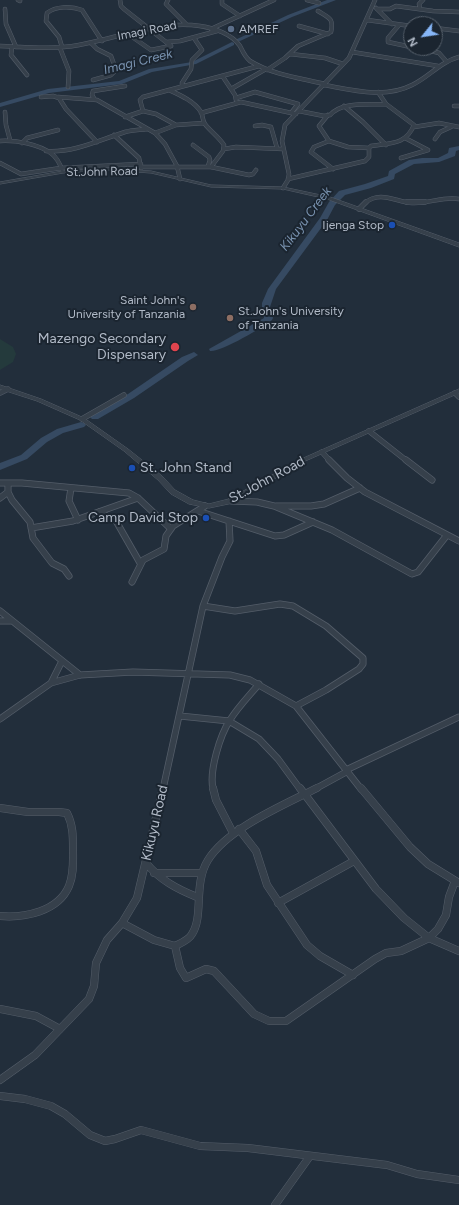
<!DOCTYPE html>
<html>
<head>
<meta charset="utf-8">
<style>
  body { margin:0 }
  #map { position:relative; width:459px; height:1205px; overflow:hidden; background:#222e3b; font-family:Figtree,sans-serif }
  canvas { display:block }
  .north { position:absolute; left:403px; top:16px; width:40px; height:40px; box-sizing:border-box; background:#1b2530; border:1px solid #57616c; border-radius:50%; rotate:240deg; font-size:11px; font-weight:700; line-height:16px; text-align:center; color:#b1bac7 }
  .north::after { content:''; display:block; margin:auto; width:14px; height:18px; background:#86b6f7; clip-path:polygon(50% 0,100% 100%,50% 72%,0 100%) }
</style>
</head>
<body>
<div id="map">
<canvas width="459" height="1205"></canvas>
<div class="north">N</div>
</div>
<script>
const context = document.querySelector('canvas').getContext('2d');
context.lineJoin = 'round';
function paint(path, color) { context.fillStyle = color; context.fill(path, 'evenodd'); }
function stroke(path, color, width, dash) { context.strokeStyle = color; context.lineWidth = width; context.lineCap = dash ? 'butt' : 'round'; context.setLineDash(dash || []); context.stroke(path); }
function write(font, color, halo, rows, align = 'center') {
  context.font = font + ' Figtree,sans-serif'; context.lineWidth = 4; context.setLineDash([]); context.textBaseline = 'middle'; context.strokeStyle = halo; context.fillStyle = color; for (const [text, x, y, turn = 0] of rows) {
    context.save(); context.translate(x, y); context.rotate((+turn || 0) * Math.PI / 180); context.textAlign = isNaN(turn) ? turn : align; if (halo) context.strokeText(text, 0, 0); context.fillText(text, 0, 0); context.restore();
  }
}
paint(new Path2D(`
  M0,339L13,347L16,354L13,362L0,370Z`), '#243a3c');
paint(new Path2D(`
  M327,0H336L292,17L240,41L235,40L288,15Z
  M232,42L234,43V45L196,64L152,72L122,84L49,93L0,107V103L48,89L119,81L149,69L192,62Z
  M459,146V150L456,151L455,156L439,162L414,164L395,174L394,179L371,188L345,195L335,205L327,220L276,289L270,307L273,318L272,320C264,327 219,353 210,351L209,349L264,318L262,310V303L268,289L320,218L329,202L339,191L365,184L388,176L389,171L409,160L422,158H438L448,153L449,148Z
  M194,352L198,355L188,361L134,398L98,419H92L90,417L92,415L128,394L182,357Z
  M81,422L84,423L86,425L84,427L63,433L47,442L27,459L0,470V463L21,455L41,438L57,429Z`), '#364a62');
const minorFar3 = new Path2D(`
  M18,0L20,1
  M120,0L121,6L124,9L171,46L151,50L128,34
  M168,0L166,4L187,25
  M222,0V4L240,16
  M307,0L319,3
  M376,8L392,24
  M5,9L6,24L16,47
  M377,9H390L396,6L433,11L459,12
  M420,9L419,4L423,0
  M367,20L411,26
  M399,25L388,38V42L411,47
  M299,26L328,34
  M435,28L459,31
  M211,29L274,0
  M167,42L180,41L217,31
  M91,43L97,49L111,56L116,70L111,75L93,80
  M0,46C26,47 52,50 79,45C119,38 159,20 200,26C214,28 232,34 240,46C243,52 245,57 250,61C273,75 300,78 325,84
  M12,47L11,55L27,75
  M62,47L59,37L46,21L47,13C56,6 71,6 82,10L102,41
  M60,48L69,71L68,87
  M420,48L439,53L446,61
  M352,52L438,66
  M290,54L325,58L343,64
  M267,70L285,58L298,46L331,32C334,18 329,18 318,11
  M223,77L235,95L236,100
  M324,85C352,90 385,99 412,85C429,77 440,62 459,57
  M182,86V83L191,69L192,60L202,50L194,38
  M231,89L266,69
  M169,90C180,95 194,101 201,112C203,115 202,120 205,124C209,130 218,136 224,145L223,151L211,167
  M41,97L53,96L59,98L66,109L97,142
  M58,97L97,100L155,133L165,144L177,166L180,179
  M236,98L255,92L298,104L291,113
  M95,100L92,95L93,91L125,86
  M344,106L363,122L386,145
  M454,106H459
  M143,111L156,114L176,125
  M299,111L324,116L330,115C342,101 369,105 386,104
  M5,112L6,125L10,140
  M201,113L241,102L296,114
  M328,115L319,126L329,141L314,147L311,152L333,169
  M125,117L143,111L140,100L143,97L259,66
  M255,126L262,125L271,127L277,148
  M414,127L439,123L459,127
  M155,133L176,125L204,123
  M114,135L139,158L141,168
  M435,139L440,132L451,127
  M0,141C16,140 39,144 52,154C57,158 60,164 62,170
  M329,141L348,147L369,148
  M22,143L27,138L58,130
  M193,145L209,157L210,160L208,166
  M224,149L236,147L283,149
  M46,151C74,153 99,140 125,132C132,130 140,130 147,129
  M401,158L428,150L405,138
  M0,163L21,174L61,168L141,164
  M141,167H211L249,175L253,174L256,170
  M288,179L365,161L369,157V148L371,146C390,143 406,145 414,125L386,104L378,92
  M283,188L288,180L289,174L282,141L285,125L349,58L375,0
  M365,203C380,190 396,202 412,203C429,204 443,196 459,199`);
const minorFar2 = new Path2D(`
  M407,202H425
  M359,209L366,202
  M0,393L8,389
  M455,393L459,397
  M82,419L124,395
  M369,431L407,461
  M322,452L330,461`);
const minorFar1 = new Path2D(`
  M329,460L347,478L365,492L459,541
  M406,460L432,480
  M0,483H22L129,493L138,498L171,529
  M8,484V492L12,500L30,522L33,538L52,563L64,569L69,576
  M71,488L69,501L78,520
  M0,498L8,492
  M231,501L257,502L274,506L332,530L412,574L418,572L447,535
  M276,506H311L324,504L360,488
  M198,511L275,536L284,535L313,522
  M99,512L116,521L140,563
  M31,528L73,521L138,498
  M132,582L143,560L164,549L166,536L173,526L205,506
  M203,606L235,611L280,604L293,606L326,626L363,658V664L359,669L326,690L296,706
  M0,611L80,675
  M0,621H11
  M51,683L62,661
  M180,716L229,721L259,739L278,759L300,789
  M0,719L51,683L80,675L133,672L230,675L250,680L296,706L361,789
  M346,770L459,717
  M163,789L203,606L222,557L230,541L229,521
  M213,789C209,771 220,735 230,720C238,707 249,696 259,684
  M315,789L348,771`);
const minor = new Path2D(`
  M213,788L216,800L233,833
  M300,788L376,889L404,918L429,938L459,951
  M361,788L410,847L428,864L459,883
  M0,808L28,812H59L67,813C73,825 73,836 73,849C73,861 74,874 69,886C58,912 24,918 0,916
  M239,829L256,851L267,885L307,945L320,956L353,975
  M146,863C160,880 177,889 197,897
  M154,873H201
  M278,903L354,861
  M122,923L154,940L175,946C181,943 189,940 192,934C204,916 193,884 208,860C228,828 284,805 317,788
  M175,946L180,968L186,978L206,969L214,971L254,1014L269,1021H286L375,959L386,953L401,951L429,938L438,929L446,915L449,897L455,881
  M0,1009L36,1016L60,1029
  M0,1080L35,1055L89,999L94,986L96,963L107,940L122,923L137,898L163,788
  M0,1096L25,1099L51,1106L65,1114L90,1135L105,1141L115,1139L141,1130L200,1146L248,1148L387,1165L417,1174L459,1180
  M275,1205L310,1156`);
const tertiary = new Path2D(`
  M108,168L151,171L211,185L283,187L330,197L459,243V247L327,199L283,189L211,187L151,173L108,170L63,173L0,184V182L63,171Z
  M0,385L41,399L84,418L128,449L162,476L175,490L193,500L209,504L229,499L299,460L459,389V393L303,462L233,503L209,508L189,504L171,494L158,480L124,451L80,420L37,401L0,389Z`);
stroke(minorFar3, '#545d69', 4.5);
stroke(minorFar2, '#545d69', 5.5);
stroke(minorFar1, '#545d69', 7);
stroke(minor, '#545d69', 8);
stroke(tertiary, '#545d69', 1);
stroke(minorFar3, '#36404b', 3.5);
stroke(minorFar2, '#36404b', 4.5);
stroke(minorFar1, '#36404b', 5.5);
stroke(minor, '#36404b', 7);
paint(tertiary, '#36404b');
for (const [x, y, r, color] of [
  [231,29,4,"#5c6f8a"],
  [392,225,4,"#1a4fb4"],
  [193,307,4,"#8d6e63"],
  [230,318,4,"#8d6e63"],
  [175,347,5,"#e0444e"],
  [132,468,4,"#1a4fb4"],
  [206,518,4,"#1a4fb4"]
]) { const dot = new Path2D(); dot.arc(x, y, r, 0, 2 * Math.PI); context.fillStyle = color; context.fill(dot); stroke(dot, '#1b2530', 1.5); }
write('12px', '#b1bac7', '#1b2530', [
  ["AMREF",239,29],
  ["Ijenga Stop",384,225,"right"],
  ["Saint John's",185,300,"right"],
  ["University of Tanzania",185,314,"right"],
  ["St.John's University",238,311],
  ["of Tanzania",238,325]
], 'left');
write('12px', '#b1bac7', '#1b2530', [
  ["Imagi Road",147,31,-11],
  ["St.John Road",102,172,-1]
]);
write('italic 13px', '#7992af', '#1b2530', [
  ["Imagi Creek",138,62,-14],
  ["Kikuyu Creek",306,219,-53]
]);
write('14px', '#b1bac7', '#1b2530', [
  ["Mazengo Secondary",166,339],
  ["Dispensary",166,355],
  ["St. John Stand",140,468,"left"],
  ["Camp David Stop",198,518]
], 'right');
write('14px', '#b1bac7', '#1b2530', [
  ["St.John Road",267,480,-28],
  ["Kikuyu Road",155,823,-77]
]);
</script>
</body>
</html>
